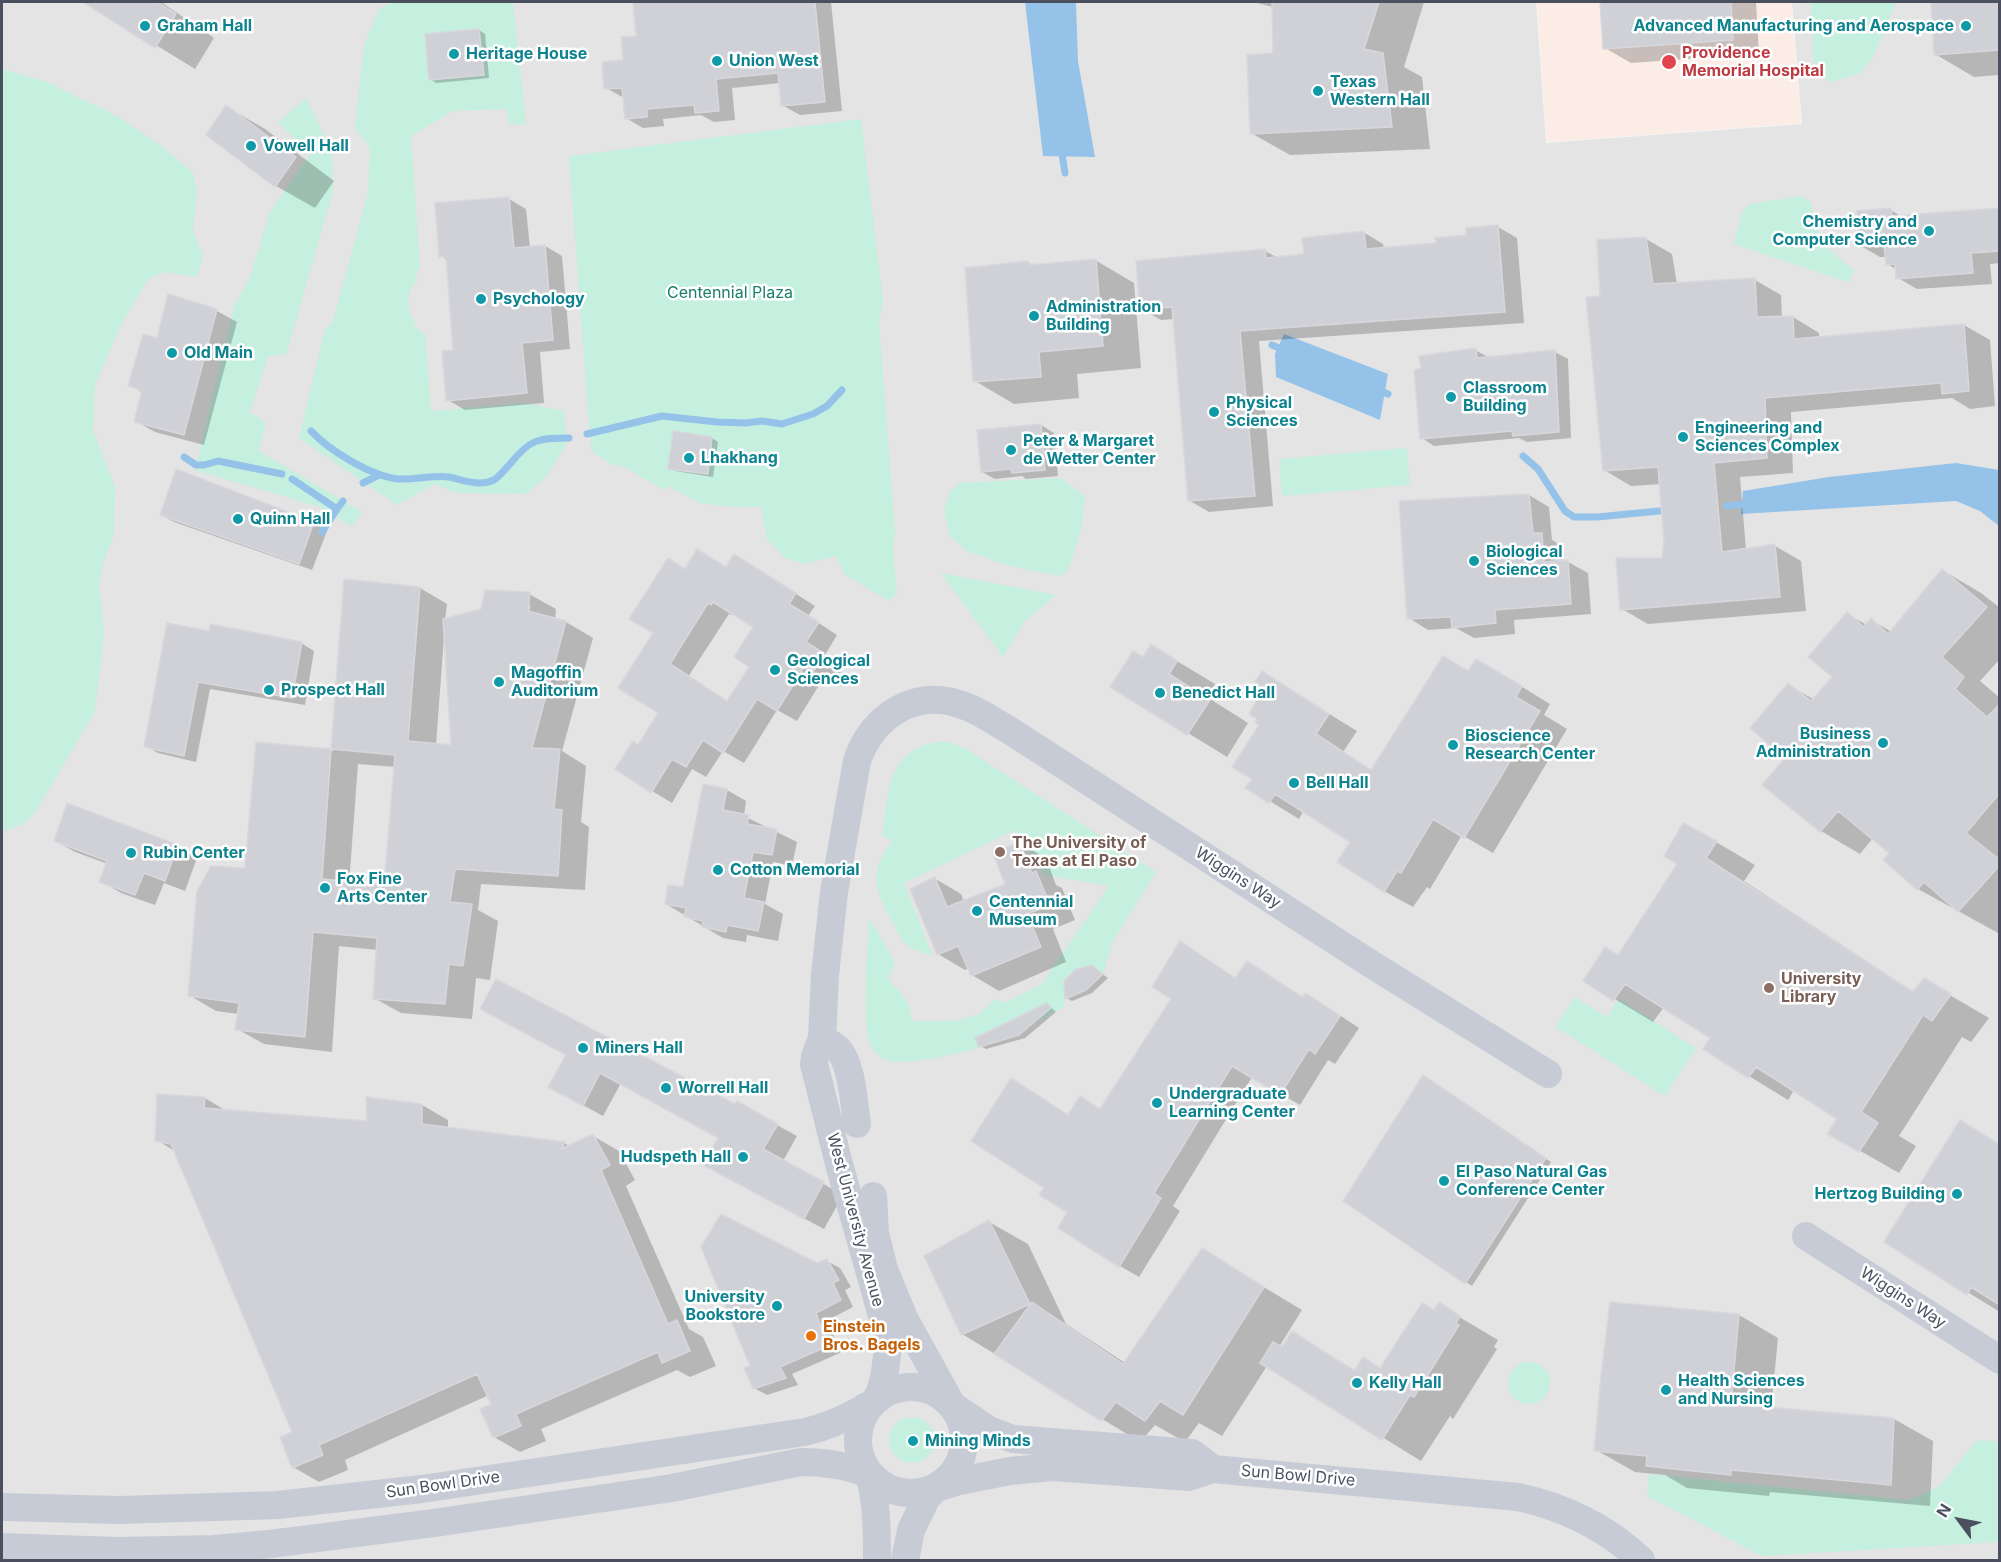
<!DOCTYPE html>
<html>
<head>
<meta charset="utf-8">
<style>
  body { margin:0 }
  #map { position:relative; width:2001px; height:1562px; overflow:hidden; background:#f5f3f3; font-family:Inter,sans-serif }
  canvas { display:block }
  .frame { position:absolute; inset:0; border:3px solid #4b505f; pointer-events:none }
  .north { position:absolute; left:1929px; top:1490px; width:60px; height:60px; -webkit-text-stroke:4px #fff; paint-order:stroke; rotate:302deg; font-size:16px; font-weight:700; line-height:24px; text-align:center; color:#4b505f }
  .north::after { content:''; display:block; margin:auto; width:21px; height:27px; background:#4b505f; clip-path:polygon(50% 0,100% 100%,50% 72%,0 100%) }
</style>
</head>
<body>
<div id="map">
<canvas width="2001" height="1562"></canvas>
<div class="frame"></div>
<div class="north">N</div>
</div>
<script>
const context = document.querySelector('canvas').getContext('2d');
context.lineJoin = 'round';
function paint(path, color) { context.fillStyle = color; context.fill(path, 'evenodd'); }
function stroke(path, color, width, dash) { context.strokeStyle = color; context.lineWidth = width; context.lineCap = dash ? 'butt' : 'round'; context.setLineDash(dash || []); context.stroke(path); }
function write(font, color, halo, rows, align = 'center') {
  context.font = font + ' Inter,sans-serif'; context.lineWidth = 5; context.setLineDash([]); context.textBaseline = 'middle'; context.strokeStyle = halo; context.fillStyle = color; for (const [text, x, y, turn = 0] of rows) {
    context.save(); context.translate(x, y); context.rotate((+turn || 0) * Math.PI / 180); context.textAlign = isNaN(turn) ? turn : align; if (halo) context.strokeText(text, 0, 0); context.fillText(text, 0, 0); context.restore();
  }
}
paint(new Path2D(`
  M2,2H1536L1546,143L1802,124L1792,2H1999V1560H2Z`), '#e5e4e4');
paint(new Path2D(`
  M1537,2H1791L1801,123L1547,142Z`), '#fbede6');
paint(new Path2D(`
  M392,2H513L526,124L510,125L506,109L453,111L411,136L420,267L415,275L418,279C405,293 406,307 415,323L414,325L425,335L431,411L526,403L564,411L566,445L546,477L525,494L456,493L435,484L397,505L299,438L325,329L332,324L368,193L370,148L355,128L364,45L379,9Z
  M1811,2H1896L1872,59L1860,73L1832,82L1814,73Z
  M2,69L47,82L117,116L163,147L193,173L197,191L193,230L203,257L197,277L164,272L148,279L122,323L95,385L93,430L115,487L114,534L103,564L99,583L104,633L95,711L37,810L25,823L2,832Z
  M306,98L332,151L333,191L286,355L268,356L250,412L266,423L259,451L362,512L352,527L320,507L195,470L234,306L249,280L270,212L311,153L278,123Z
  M861,119L883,300L879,323L895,531L893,552L897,593L889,601L845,575L836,556L805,564L785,558L767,540L761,507H732L699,503L668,486L664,490L619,464L616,467L591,451L569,156Z
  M1802,196L1810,201L1822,244L1855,271L1848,282L1733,244L1743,211L1749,204Z
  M1407,448L1410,485L1282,496L1279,459Z
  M1060,478L1085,496L1082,526L1068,571L1058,576L1006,565L967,551L949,535L944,510L950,492L960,483Z
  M941,573L1056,595L1024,622L1003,657Z
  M936,742H948L963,747L1156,872L1113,941L1103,974L1091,965L1075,970L1064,981V1007C1040,1019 1016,1033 991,1043C969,1052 905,1068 884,1059C880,1058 873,1050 871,1047C861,1025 868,947 869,919H870L895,962L888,978L908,1003L913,1021H955L980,1014L994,999L1004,1003L1041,985L1109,886L1045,875L1015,830L904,883L932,955C903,948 903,943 890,917C873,887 870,871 892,841L882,836C889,794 885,752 936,742Z
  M1574,997L1607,1017L1619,999L1696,1048L1665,1096L1556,1027Z
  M1508 1383a21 21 0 1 1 42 0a21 21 0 1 1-42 0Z
  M889 1440a23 23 0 1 1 46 0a23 23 0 1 1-46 0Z
  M1977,1440L1999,1442V1542L1762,1556L1647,1496L1649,1474L1909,1500L1940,1486Z`), '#c5efdf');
paint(new Path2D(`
  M1025,2H1076L1078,61L1095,157L1043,156Z
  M1284,334L1388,374L1380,420L1276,377L1275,354Z
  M1956,463L1999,470V526L1980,511L1956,501L1741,514L1743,491L1829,477Z`), '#94c2e9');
paint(new Path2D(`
  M86,2H161L214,38L195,69Z
  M652,2H831L842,111L800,115L782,105L780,83L732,88L735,120L714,122L701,115L663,119L664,126L643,128L626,118L624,98L606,88L625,62L637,37L635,3Z
  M1253,2H1424L1404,67L1422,77L1430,149L1290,155L1251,133L1275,54L1273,7Z
  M1602,2H1756L1759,54L1631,63L1605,48Z
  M1932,2H2000V80L1998,75L1974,77L1935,54Z
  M479,30L485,34L489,78L436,83L430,79Z
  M227,107L265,129L334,181L315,208L276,186L208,135Z
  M509,199L526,209L530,248L545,246L562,256L570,349L540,352L544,403L465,410L448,400L455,352L448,260L441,256Z
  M2000,209V263L1990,264L1992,284L1917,289L1898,278L1896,269L1887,264V257H1880L1861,246L1890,210L1903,217Z
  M1498,227L1517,238L1524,323L1259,341L1273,506L1209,512L1190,501L1175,319L1161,320L1141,309L1265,251L1278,258L1305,256L1363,232L1383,244L1384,249L1438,244Z
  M1646,239L1672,254L1677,284L1755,280L1781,295L1782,318L1793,317L1819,333V338L1964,325L1990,340L1995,406L1970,409L1952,398L1791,412L1793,473L1740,477L1746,550L1775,546L1801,561L1806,611L1648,624L1622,609L1664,559L1666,541L1661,484L1631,486L1604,470L1602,297Z
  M1095,260L1134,283L1141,368L1077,374L1079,398L1014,404L975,381L1028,262L1034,266Z
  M169,296L217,311L237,322L204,445L155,432L135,421L143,393L130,385L158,340Z
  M1475,350L1488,357L1555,352L1568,359L1571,438L1527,442L1519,438L1434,446L1422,438Z
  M1041,425L1054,433L1058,476L1026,479L1022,476L995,479L982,472Z
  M712,438L718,442L713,477L675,471L669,468Z
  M177,471L314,523L327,531L312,570L174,522L161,515Z
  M1529,495L1549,507L1552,540L1562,546L1563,562H1568L1588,573L1591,614L1514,620L1515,634L1474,638L1456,628L1428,630L1409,618Z
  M754,567L815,606L808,616L837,635L825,655L844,667L834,682L824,677L797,721L777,710L744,763L723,751L706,777L692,769L672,803L652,791L639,747L660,713L655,633L686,570ZM733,613L755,627L751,666L728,702L688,677L729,614L731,615Z
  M1942,570L1981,593L2000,608V659L1980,681L2000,698V703L1996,707L2000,709V931L1998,933L1918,889L1891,853L1873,838L1860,854L1821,831L1764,785L1787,758L1788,685L1815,700L1835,677L1847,614L1867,625L1871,620L1892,632Z
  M345,581L420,588L447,604L445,620L482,610L529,594L556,609L555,620L566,622L593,638L562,751L586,766L581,822L589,827L585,890L481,884L478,910L498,921L490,980L476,978L472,1019L401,1013L374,998L377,950L339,946L332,1052L264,1044L237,1029L239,1014L216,1011L189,995L247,870L257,743L333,751ZM527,605H530L529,618ZM444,637H446L453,746L436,745ZM358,764L396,767L386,887L349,884Z
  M211,633L301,643L314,651L305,705L210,689L196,762L158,753L146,746Z
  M1152,646L1215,684L1207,697L1248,723L1227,757L1112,686L1144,659Z
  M1262,673L1357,731L1343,752L1372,771L1469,673L1506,677L1550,704L1544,715L1567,729L1493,853L1462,835L1430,889L1427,887L1413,907L1384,891L1352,841L1304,810L1299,819L1247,787L1254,778L1261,724L1259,699Z
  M727,790L746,801L744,816L797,842L792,866L773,862L765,904L783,914L778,941L747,935L746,942L723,938L666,904L684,889Z
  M68,805L178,847L197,858L185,891L164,883L155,905L121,893L101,881L108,864L75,852L56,841Z
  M1716,842L1755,865L1744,881L1914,992L1924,980L1989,1018L1971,1042L1962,1037L1899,1136L1916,1146L1899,1173L1829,1133L1839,1118L1794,1090L1788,1100L1705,1049L1713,1037L1664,1007L1653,1022L1585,981L1619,956Z
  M1019,843L1046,858L1056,885L1062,888L1075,920L1053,929L1066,962L999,991L972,975L969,968L965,970L938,954L934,878L961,894L964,902L1007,885Z
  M1200,955L1236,979L1267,974L1303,998L1306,995L1326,1006L1359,1028L1335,1064L1328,1060L1300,1105L1252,1077L1173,1206L1180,1211L1139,1277L1120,1266L1046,1187L1069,1116L1101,1110Z
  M1097,970L1108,978L1092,993L1072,1001L1066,998Z
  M1047,1004L1056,1012L1025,1038L986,1049L980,1046Z
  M568,1055L736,1106L737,1103L797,1136L783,1161L843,1195L824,1229L725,1176L719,1138L621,1083L603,1116L570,1098Z
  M1429,1081L1551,1162L1472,1286L1345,1200Z
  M205,1098L228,1112L368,1123L422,1105L448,1120V1129L564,1143L570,1146L593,1136L619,1151L635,1180L626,1186L689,1329L703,1337L716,1366L690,1377L677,1370L541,1429L546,1441L520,1452L494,1437L493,1405L489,1395L345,1460L348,1470L319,1482L293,1467L294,1432L176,1152L157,1140Z
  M1960,1122L1999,1144L2000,1312L1886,1242Z
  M989,1222L1028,1244L1066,1324L1125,1363L1202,1250L1302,1310L1279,1347L1283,1349L1293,1333L1356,1371L1381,1369L1435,1312L1439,1305L1498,1340L1494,1347L1497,1349L1453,1419L1450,1416L1421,1461L1267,1366L1222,1436L1199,1423L1185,1442L1155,1425L1140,1442L962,1334Z
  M827,1261L840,1268L851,1287L845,1290L853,1307L828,1320L840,1353L792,1374L798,1385L767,1395L754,1388L752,1367Z
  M1739,1315L1778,1338L1771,1409L1894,1419L1933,1441L1930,1506L1770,1492L1769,1496L1687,1488L1665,1475L1635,1472L1596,1450Z`), '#0003');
stroke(new Path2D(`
  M1061,147L1065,173
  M1272,345L1286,351
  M1376,389L1388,394
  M311,431C330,451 371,476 398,479C415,480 433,475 449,477C463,480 479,487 494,480C500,476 505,469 510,464C530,439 538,438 569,438
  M587,434L662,416L717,422L745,423L762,421L782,424L813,414L827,406L842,390
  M1523,456L1538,469L1565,511L1574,517H1597L1659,511
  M184,457L196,465H204L218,461L282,474
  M292,479L337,509L343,501
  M363,483L379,475
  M1727,506L1749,504
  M322,532L337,509`), '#94c2e9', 7);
const building = new Path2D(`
  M83,2H157L176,14L155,48Z
  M633,2H815L825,102L781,106L778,73L716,79L719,111L695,113L694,105L647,109V117L625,119L622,88L604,89L602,62L623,60L621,37L636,36Z
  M1272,2H1379L1364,49L1383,53L1392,127L1250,134L1247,55L1273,53Z
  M1600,2H1731L1733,40L1603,49Z
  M1931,2H2000V50L1934,55Z
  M479,29L484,75L429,80L425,34Z
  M226,105L296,157L275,187L206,135Z
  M509,197L514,248L545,245L553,340L522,343L527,393L446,401L442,351L453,350L446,256L439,257L435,203Z
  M1891,208L1892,216L2000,208V251L1971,253L1973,273L1896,279L1895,264L1886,265L1884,245L1859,247L1856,211Z
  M1498,225L1505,312L1240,331L1255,496L1188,501L1172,307L1140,310L1136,261L1265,249L1266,258L1304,254L1302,238L1364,231L1366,249L1436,243L1435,238L1466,235V228Z
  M1646,237L1653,284L1755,278L1757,317L1793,316L1794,339L1964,324L1969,391L1942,394L1941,383L1765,398L1767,458L1714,463L1722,552L1775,544L1780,597L1620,610L1616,558H1662L1664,541L1658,467L1603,471L1586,297L1600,296L1597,240Z
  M1096,259L1103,346L1039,352L1041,377L973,382L965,268L1028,261L1029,265Z
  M168,294L217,309L184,435L134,422L142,390L128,386L143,334L157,338Z
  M1476,348L1477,358L1555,350L1559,432L1513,436L1512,431L1420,439L1414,370L1421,368L1419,356Z
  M1041,424L1045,470L1012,473L1011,469L981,472L977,430Z
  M673,431L712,437L708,474L668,469Z
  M176,469L314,522L299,564L160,515Z
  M1529,494L1533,533H1542L1544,562L1568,560L1571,604L1495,610L1496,623L1452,628L1451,617L1407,619L1399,501Z
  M697,549L726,567L734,554L796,593L789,604L819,622L806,642L825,654L813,672L804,667L777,711L757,699L723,753L703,740L686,767L672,759L651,793L615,769L633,741L638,745L658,713L618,688L653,633L629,619L668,558L685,569ZM713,602L753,627L734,657L749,667L727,701L670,664L708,603L711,605Z
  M1942,569L1987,607L1942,657L1964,677L1955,689L1987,717L2000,704V793L1966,833L2000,860V865L1958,912L1924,882L1917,890L1883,860L1889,853L1838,811L1820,832L1762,785L1785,758L1750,728L1788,683L1811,701L1832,677L1808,657L1847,612L1864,627L1871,618L1888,634Z
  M344,579L420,587L408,741L451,745L443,619L481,609L485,590L530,592L528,611L566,621L532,748L560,749L554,809L562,810L558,876L455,869L450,902L472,904L463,966L449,964L445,1004L373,999L377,938L313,932L305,1037L235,1030L239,1003L188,996L197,891L211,866L245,868L256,742L331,749ZM331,749L395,755L384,885L322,879Z
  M167,623L209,631L210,624L302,642L292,698L198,682L184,756L144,747Z
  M1151,644L1177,661L1169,674L1210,700L1187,735L1110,687L1133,651L1143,657Z
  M1443,656L1468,671L1476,659L1522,686L1516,697L1540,711L1464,838L1433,819L1401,873L1397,871L1384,892L1337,862L1350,842L1275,794L1269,803L1245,788L1252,779L1232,767L1259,725L1255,722L1257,719L1249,714L1257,700L1247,694L1262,671L1329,714L1316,734L1371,770Z
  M703,784L727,789L723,810L749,815L747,824L777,829L772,855L753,852L744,898L764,902L758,931L727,925L726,932L702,927L703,921L684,917L686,908L665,904L668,885L683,887Z
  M67,803L178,845L165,881L144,873L135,895L99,882L107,861L54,841Z
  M1683,823L1717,841L1706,858L1913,992L1924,978L1951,994L1932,1021L1923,1015L1861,1112L1878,1123L1859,1152L1827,1134L1837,1119L1756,1067L1748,1078L1703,1049L1710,1038L1625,984L1613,1001L1583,981L1605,947L1618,955L1677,864L1664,856Z
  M1019,842L1032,873L1036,871L1050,905L1027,914L1041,947L971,976L958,946L937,955L910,889L935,877L947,907L1005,884L993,853Z
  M1180,941L1235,978L1247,961L1302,997L1306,993L1340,1016L1315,1054L1309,1049L1280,1095L1232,1066L1154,1193L1161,1198L1119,1267L1058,1228L1067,1212L1039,1195L1044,1188L971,1141L1011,1078L1068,1115L1080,1096L1100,1109L1171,999L1152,987Z
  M1091,965L1103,974L1086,990L1065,999L1064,981L1075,970Z
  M496,979L735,1104L737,1101L778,1124L763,1149L824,1182L804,1219L703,1165L718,1138L600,1073L583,1106L548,1087L566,1055L480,1009Z
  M1047,1003L1051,1008L1019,1035L979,1047L975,1038Z
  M1423,1075L1546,1158L1465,1284L1343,1201Z
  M157,1094L205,1097L204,1108L367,1121L366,1097L422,1104V1124L565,1142L561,1149L593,1134L610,1165L601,1170L668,1324L677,1320L690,1351L662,1363L658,1352L516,1414L521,1426L493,1438L480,1409L491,1404L477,1374L319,1445L323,1455L292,1468L280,1437L292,1432L171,1144L155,1141Z
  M1960,1120L2000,1145V1305L1971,1287L1967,1295L1884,1242Z
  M721,1214L817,1263L827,1259L839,1280L833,1283L841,1300L816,1313L828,1346L780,1367L786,1378L753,1389L744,1368L750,1366L701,1247Z
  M989,1220L1030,1304L961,1335L924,1256Z
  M1202,1248L1264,1287L1183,1415L1160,1401L1145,1421L1116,1402L1101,1421L994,1354L1032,1302L1123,1364Z
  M1439,1302L1460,1316L1456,1323L1459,1325L1414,1397L1410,1395L1382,1440L1260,1363L1273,1342L1282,1347L1292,1331L1354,1371L1363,1357L1380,1368L1422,1303L1434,1310Z
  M1610,1302L1739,1314L1731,1404L1894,1418L1891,1485L1731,1470V1475L1646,1466L1647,1456L1594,1451L1601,1376Z`);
paint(building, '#d0d1d6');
stroke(building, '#d7d7dd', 1.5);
stroke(new Path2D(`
  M822,1038C827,1041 833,1045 838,1049C852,1064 854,1103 857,1124
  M873,1196L875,1233L884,1269L894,1294L905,1320L952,1405L989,1430L1013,1439L1192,1453L1213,1469L1518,1497C1564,1507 1606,1527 1641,1560
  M1806,1236L2000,1360
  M858 1440a53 53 0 1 1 106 0a53 53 0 1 1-106 0Z
  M2,1507L119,1510L278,1505L422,1489L805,1432C826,1427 843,1420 862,1409C865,1407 871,1405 874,1402C885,1389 888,1354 888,1337L839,1164L814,1064L815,1056L822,1038L825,975L834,892L857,761C872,717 913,689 959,704C977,709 993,721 1009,730L1371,964L1548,1074
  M2,1547L117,1551L214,1549L270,1544L434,1523L625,1495L672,1488L801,1462C825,1462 846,1465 869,1474C877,1502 877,1531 877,1560
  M905,1560L911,1530L926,1499L934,1489L959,1481L1010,1471L1053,1467L1189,1477L1213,1469`), '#c7cbd6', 28);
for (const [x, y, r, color] of [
  [145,26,6,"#0f9aa8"],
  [1966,26,6,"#0f9aa8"],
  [454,54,6,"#0f9aa8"],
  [717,61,6,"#0f9aa8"],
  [1669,62,8,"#e0444e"],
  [1318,91,6,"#0f9aa8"],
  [251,146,6,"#0f9aa8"],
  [1929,231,6,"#0f9aa8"],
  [481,299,6,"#0f9aa8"],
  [1034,316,6,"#0f9aa8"],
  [172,353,6,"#0f9aa8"],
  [1451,397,6,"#0f9aa8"],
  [1214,412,6,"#0f9aa8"],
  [1683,437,6,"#0f9aa8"],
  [1011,450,6,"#0f9aa8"],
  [689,458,6,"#0f9aa8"],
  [238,519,6,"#0f9aa8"],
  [1474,561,6,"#0f9aa8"],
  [775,670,6,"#0f9aa8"],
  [499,682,6,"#0f9aa8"],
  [269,690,6,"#0f9aa8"],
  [1160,693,6,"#0f9aa8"],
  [1883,743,6,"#0f9aa8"],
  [1453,745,6,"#0f9aa8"],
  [1294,783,6,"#0f9aa8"],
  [1000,852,6,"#8d6e63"],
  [131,853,6,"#0f9aa8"],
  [718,870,6,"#0f9aa8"],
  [325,888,6,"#0f9aa8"],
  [977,911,6,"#0f9aa8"],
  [1769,988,6,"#8d6e63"],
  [583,1048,6,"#0f9aa8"],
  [666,1088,6,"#0f9aa8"],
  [1157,1103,6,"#0f9aa8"],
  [743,1157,6,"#0f9aa8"],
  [1444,1181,6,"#0f9aa8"],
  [1957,1194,6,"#0f9aa8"],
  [777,1306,6,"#0f9aa8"],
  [811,1336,6,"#e8710a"],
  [1357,1383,6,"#0f9aa8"],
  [1666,1390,6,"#0f9aa8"],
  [913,1441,6,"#0f9aa8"]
]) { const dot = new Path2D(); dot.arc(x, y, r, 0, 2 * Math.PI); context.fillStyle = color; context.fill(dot); stroke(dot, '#fff', 2); }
write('bold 16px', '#0d838f', '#fff', [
  ["Graham Hall",157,26],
  ["Advanced Manufacturing and Aerospace",1954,26,"right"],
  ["Heritage House",466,54],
  ["Union West",729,61],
  ["Texas",1330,82],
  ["Western Hall",1330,100],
  ["Vowell Hall",263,146],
  ["Chemistry and",1917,222,"right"],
  ["Computer Science",1917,240,"right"],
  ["Psychology",493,299],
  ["Administration",1046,307],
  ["Building",1046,325],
  ["Old Main",184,353],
  ["Classroom",1463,388],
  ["Building",1463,406],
  ["Physical",1226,403],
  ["Sciences",1226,421],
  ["Engineering and",1695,428],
  ["Sciences Complex",1695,446],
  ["Peter & Margaret",1023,441],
  ["de Wetter Center",1023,459],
  ["Lhakhang",701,458],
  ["Quinn Hall",250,519],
  ["Biological",1486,552],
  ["Sciences",1486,570],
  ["Geological",787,661],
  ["Sciences",787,679],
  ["Magoffin",511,673],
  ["Auditorium",511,691],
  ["Prospect Hall",281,690],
  ["Benedict Hall",1172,693],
  ["Business",1871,734,"right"],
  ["Administration",1871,752,"right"],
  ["Bioscience",1465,736],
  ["Research Center",1465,754],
  ["Bell Hall",1306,783],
  ["Rubin Center",143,853],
  ["Cotton Memorial",730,870],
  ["Fox Fine",337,879],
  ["Arts Center",337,897],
  ["Centennial",989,902],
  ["Museum",989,920],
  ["Miners Hall",595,1048],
  ["Worrell Hall",678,1088],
  ["Undergraduate",1169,1094],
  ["Learning Center",1169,1112],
  ["Hudspeth Hall",731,1157,"right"],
  ["El Paso Natural Gas",1456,1172],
  ["Conference Center",1456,1190],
  ["Hertzog Building",1945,1194,"right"],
  ["University",765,1297,"right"],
  ["Bookstore",765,1315,"right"],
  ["Health Sciences",1678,1381],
  ["and Nursing",1678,1399],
  ["Kelly Hall",1369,1383],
  ["Mining Minds",925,1441]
], 'left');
write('bold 16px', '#be3a42', '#fff', [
  ["Providence",1682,53],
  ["Memorial Hospital",1682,71]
], 'left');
write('16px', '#1c8067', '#fff', [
  ["Centennial Plaza",730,293]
]);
write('bold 16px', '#785e54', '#fff', [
  ["The University of",1012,843],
  ["Texas at El Paso",1012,861],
  ["University",1781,979],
  ["Library",1781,997]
], 'left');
write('16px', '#4b505f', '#fff', [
  ["Wiggins Way",1238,878,33],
  ["West University Avenue",855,1220,75],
  ["Wiggins Way",1903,1298,33],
  ["Sun Bowl Drive",1298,1476,5],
  ["Sun Bowl Drive",443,1485,-8]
]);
write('bold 16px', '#c56008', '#fff', [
  ["Einstein",823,1327],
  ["Bros. Bagels",823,1345]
], 'left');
</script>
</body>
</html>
